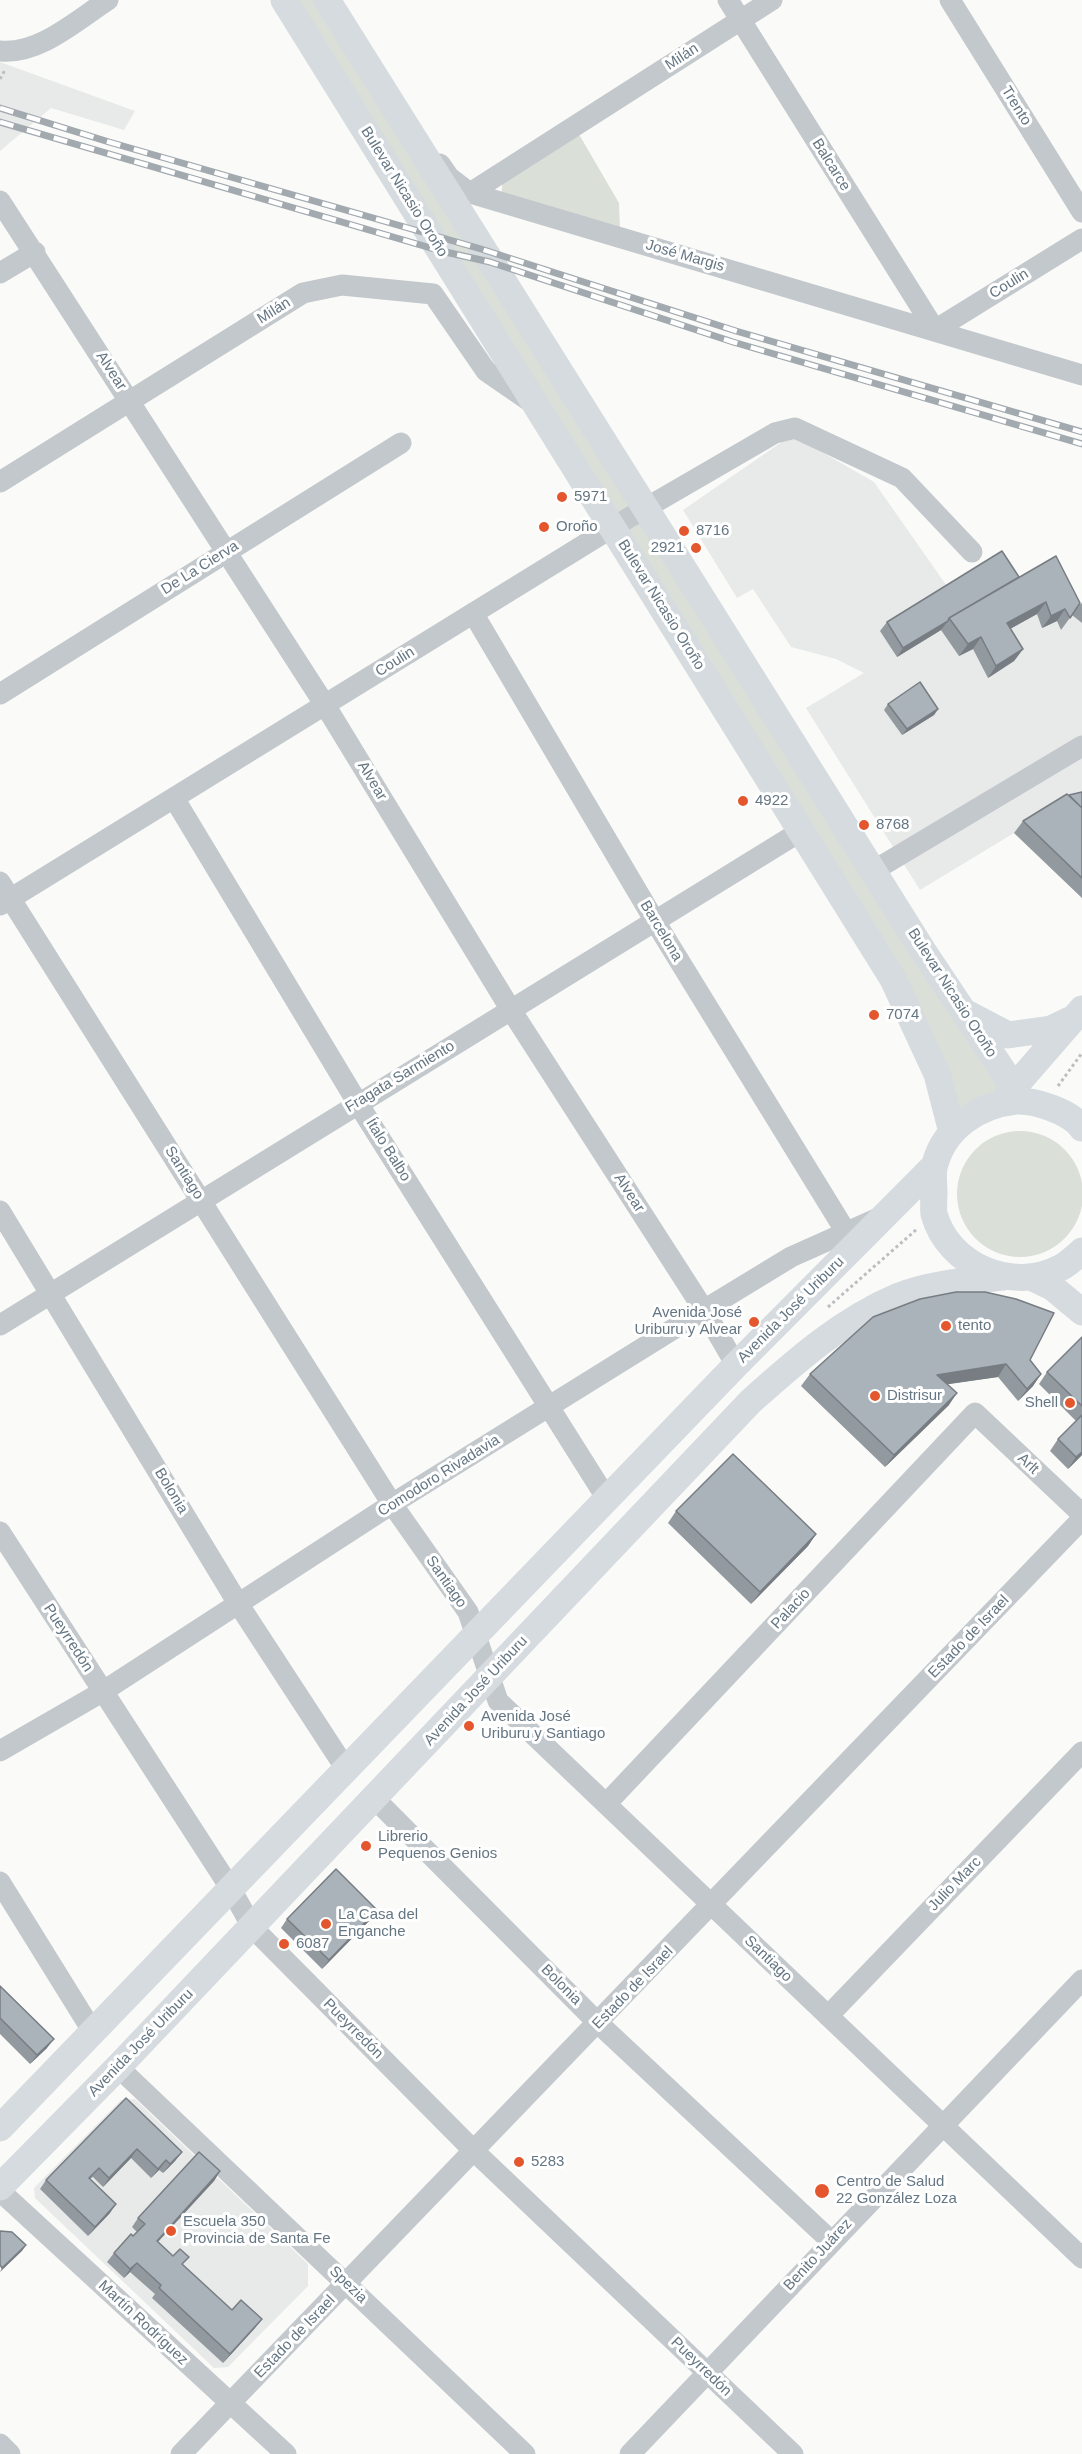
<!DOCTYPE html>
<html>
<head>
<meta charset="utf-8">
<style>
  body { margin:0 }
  canvas { display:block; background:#fafaf8 }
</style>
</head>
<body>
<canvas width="1082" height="2454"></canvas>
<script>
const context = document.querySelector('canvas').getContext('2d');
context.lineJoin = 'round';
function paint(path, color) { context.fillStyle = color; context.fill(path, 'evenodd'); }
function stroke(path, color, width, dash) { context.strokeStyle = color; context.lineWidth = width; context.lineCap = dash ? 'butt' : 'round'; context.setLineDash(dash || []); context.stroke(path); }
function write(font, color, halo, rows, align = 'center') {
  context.font = font + ' Helvetica,sans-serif'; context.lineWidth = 6; context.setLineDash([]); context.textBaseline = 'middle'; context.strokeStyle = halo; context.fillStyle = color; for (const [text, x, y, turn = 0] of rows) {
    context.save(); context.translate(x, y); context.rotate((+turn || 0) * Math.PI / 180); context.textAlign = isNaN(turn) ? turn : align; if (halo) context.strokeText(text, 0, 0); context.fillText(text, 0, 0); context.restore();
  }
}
paint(new Path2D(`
  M0,62L135,111L124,130L51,108L0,151Z
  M792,435L874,482L949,589L1012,586L1072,615L1082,607V898L1014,833L920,890L806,708L864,673L836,659L791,647L753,589L737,598L683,510Z
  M135,2099L308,2264V2286L228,2367L214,2368L35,2198L34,2188L121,2100Z`), '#e8e9e9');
paint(new Path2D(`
  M284,0H327L1013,1087L965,1120Z
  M577,131L619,203L620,231L501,197L503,179Z
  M957 1194a63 63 0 1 1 126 0a63 63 0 1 1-126 0Z`), '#dadfd7');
stroke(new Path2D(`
  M0,79L5,70
  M1058,1086L1082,1053
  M828,1307L917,1229`), '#bbbfc2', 3, [3, 3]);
stroke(new Path2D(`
  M728,0L935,330L1082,239
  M950,0L1082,212
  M0,51C39,55 77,20 108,0
  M440,164L449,177L470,193L1082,375
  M470,193L772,0
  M0,201L325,705L511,1010L704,1310L736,1365
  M0,273L35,252
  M0,482L303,293L342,285L433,294L486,371L531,402
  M473,613L656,923L854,1245
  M0,694L401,443
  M174,798L357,1102L607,1499
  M873,871L1082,746
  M0,882L392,1504L468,1612L498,1701L1082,2258
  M0,905L613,527L775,433L795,428L902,478L972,552
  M0,1211L239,1605L346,1769
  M0,1325L801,831
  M0,1532L231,1889L252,1927L474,2151L793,2454
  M0,1751L102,1692L392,1504L704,1310L791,1257L876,1219
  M374,1798L598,2023L831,2241
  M606,1804L975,1413L1082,1514
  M0,1882L93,2032
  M828,2016L1082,1752
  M118,2067L525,2454
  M0,2191L286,2454
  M0,2444L10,2454
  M181,2454L1082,1519
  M630,2454L1082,1980`), '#c3c8cc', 21);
stroke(new Path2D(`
  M284,0L893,979L937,1074L952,1132
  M327,0L923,951L1023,1101
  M966,1013L1008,1035L1051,1029L1070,1020
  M1003,1100L1082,1009
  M1082,1128C1071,1112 1035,1100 1016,1101C979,1105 945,1127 935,1164C932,1172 934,1183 934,1192C934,1199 933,1208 934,1214C948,1266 1013,1293 1060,1268C1068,1264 1075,1257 1082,1251
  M1031,1277L1052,1287L1082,1312
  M0,2128L736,1365L934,1166
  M0,2187L118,2067L751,1401C797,1360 842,1320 899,1296C932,1283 968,1281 1003,1277`), '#d6dbdf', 27);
const rail = new Path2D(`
  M0,108L109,142L481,249L736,331L1082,432
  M0,122L441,251L490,262L733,342L1082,444`);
stroke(rail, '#a2aab0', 7);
stroke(rail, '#fff', 4.5, [14]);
paint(new Path2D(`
  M1019,577L1078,606L1082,603V623L1072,615L1061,630L1057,621L1042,628L1037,614L1010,629L1023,649L1014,661L988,678L973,649L959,656L941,630L897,657L880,631L887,622Z
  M888,704L938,709L934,715L902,735L884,710Z
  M1082,792V898L1014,833L1023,821L1069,795Z
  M1082,1337V1455L1068,1469L1050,1451L1058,1439L1076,1421L1039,1384L1047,1372Z
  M1030,1360L1041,1374L1033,1386L1018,1401L998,1377L947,1384L949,1405L885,1467L801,1386L810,1374Z
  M676,1511L816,1534L808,1546L751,1604L668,1523Z
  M287,1919H371L322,1969L281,1928Z
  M0,1986L47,2048L30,2064L0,2034Z
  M126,2098L182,2152L175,2161L163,2173L159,2170L151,2178L131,2158L103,2187L93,2177L90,2179L110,2213L88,2236L40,2189L46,2180Z
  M220,2171L214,2181L158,2242L232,2310L255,2328L223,2363L152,2298L155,2294L130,2272L124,2278L107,2262L114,2253L137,2232L132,2227L138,2218Z`), '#929a9f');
paint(new Path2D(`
  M1046,602L1037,614L999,635L1007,623Z
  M1065,609L1057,621L1042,628L1051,616Z
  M948,621L941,630L897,657L903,648Z
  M981,637L973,649L959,656L968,644Z
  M1023,649L1014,661L988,678L996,666Z
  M938,709L934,715L902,735L907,729Z
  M1006,1364L998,1377L929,1387L937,1375Z
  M1041,1374L1033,1386L1018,1401L1027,1389Z
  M957,1393L949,1405L885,1467L894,1455Z
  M1082,1452V1455L1068,1469L1076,1457Z
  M816,1534L808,1546L751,1604L760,1592Z
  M377,1910L371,1919L322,1969L329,1960Z
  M54,2039L47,2048L30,2064L37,2055Z
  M137,2149L131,2158L103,2187L109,2178Z
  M182,2152L175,2161L163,2173L170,2164Z
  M166,2160L159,2170L151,2178L158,2169Z
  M220,2171L214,2181L150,2250L157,2241Z
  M116,2204L110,2213L88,2236L95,2227Z
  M26,2245L22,2251L0,2272L2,2268Z
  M137,2263L130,2272L124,2278L130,2269Z
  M262,2319L255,2328L223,2363L230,2354Z`), '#777d82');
const building = new Path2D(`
  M1002,551L1019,577L949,618L948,621L903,648L887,622Z
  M1056,556L1080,603L1070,618L1065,609L1051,616L1046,602L1007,623L1023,649L996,666L981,637L968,644L949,618Z
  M920,682L938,709L907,729L888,704Z
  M1082,792V808L1069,795Z
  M1067,794L1082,808V878L1023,821Z
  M956,1292H985L1016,1299L1054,1313L1030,1360L1041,1374L1027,1389L1006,1364L937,1375L957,1393L894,1455L810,1374L873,1317L920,1299Z
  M1082,1337V1406L1047,1372Z
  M1082,1415V1452L1076,1457L1058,1439Z
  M733,1454L816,1534L760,1592L676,1511Z
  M336,1869L377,1910L329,1960L287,1919Z
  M0,1986L54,2039L37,2055L0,2018Z
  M126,2098L182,2152L170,2164L166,2160L158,2169L137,2149L109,2178L99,2168L89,2178L116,2204L95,2227L46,2180Z
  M199,2152L220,2171L157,2241L173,2256L180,2249L189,2257L182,2264L232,2310L241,2300L262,2319L230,2354L159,2288L161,2285L137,2263L130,2269L114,2253L131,2234L133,2236L145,2224L138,2218Z
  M0,2231L12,2232L26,2245L2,2268L0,2265Z`);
paint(building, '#aab3b9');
stroke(building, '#777d82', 1.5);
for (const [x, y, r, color] of [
  [562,497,6,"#e4572e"],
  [544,527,6,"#e4572e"],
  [684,531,6,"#e4572e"],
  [696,548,6,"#e4572e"],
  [743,801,6,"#e4572e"],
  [864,825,6,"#e4572e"],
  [874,1015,6,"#e4572e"],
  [754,1322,6,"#e4572e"],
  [946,1326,6,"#e4572e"],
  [875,1396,6,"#e4572e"],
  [1070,1403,6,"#e4572e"],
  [469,1726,6,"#e4572e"],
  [366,1846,6,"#e4572e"],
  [326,1924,6,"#e4572e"],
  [284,1944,6,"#e4572e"],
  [519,2162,6,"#e4572e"],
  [822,2191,8,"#e4572e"],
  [171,2231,6,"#e4572e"]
]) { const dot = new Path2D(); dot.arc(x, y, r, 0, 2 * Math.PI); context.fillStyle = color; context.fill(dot); stroke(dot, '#fff', 2); }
write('15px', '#657683', '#fff', [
  ["Milán",682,57,-33],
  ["Trento",1016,106,58],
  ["Balcarce",831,165,58],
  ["Bulevar Nicasio Oroño",404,192,58],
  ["José Margis",685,256,16],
  ["Coulin",1009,284,-32],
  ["Milán",274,311,-32],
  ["Alvear",111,371,57],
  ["De La Cierva",200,568,-32],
  ["Bulevar Nicasio Oroño",661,605,58],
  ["Coulin",395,662,-32],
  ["Alvear",372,781,59],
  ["Barcelona",661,931,59],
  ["Bulevar Nicasio Oroño",952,993,57],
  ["Fragata Sarmiento",400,1077,-31],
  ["Ítalo Balbo",388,1150,58],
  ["Santiago",184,1173,58],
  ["Alvear",629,1193,57],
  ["Avenida José Uriburu",791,1310,-45],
  ["Arlt",1028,1464,43],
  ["Comodoro Rivadavia",439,1476,-32],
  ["Bolonia",171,1491,59],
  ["Santiago",446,1582,55],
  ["Palacio",791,1609,-47],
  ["Estado de Israel",969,1637,-46],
  ["Pueyrredón",68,1638,57],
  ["Avenida José Uriburu",476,1691,-47],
  ["Julio Marc",955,1884,-46],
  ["Santiago",768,1959,44],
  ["Bolonia",561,1985,45],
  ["Estado de Israel",633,1988,-46],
  ["Pueyrredón",353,2029,45],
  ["Avenida José Uriburu",141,2043,-46],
  ["Benito Juárez",818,2255,-47],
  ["Spezia",348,2285,44],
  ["Martín Rodríguez",143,2323,43],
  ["Estado de Israel",295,2337,-46],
  ["Pueyrredón",701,2367,44]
]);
write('15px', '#657683', '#fff', [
  ["5971",574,497],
  ["Oroño",556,527],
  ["8716",696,531],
  ["2921",684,548,"right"],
  ["4922",755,801],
  ["8768",876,825],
  ["7074",886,1015],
  ["Avenida José",742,1313,"right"],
  ["Uriburu y Alvear",742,1330,"right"],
  ["tento",958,1326],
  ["Distrisur",887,1396],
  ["Shell",1058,1403,"right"],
  ["Avenida José",481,1717],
  ["Uriburu y Santiago",481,1734],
  ["Librerio",378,1837],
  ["Pequenos Genios",378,1854],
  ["La Casa del",338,1915],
  ["Enganche",338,1932],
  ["6087",296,1944],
  ["5283",531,2162],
  ["Centro de Salud",836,2182],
  ["22 González Loza",836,2199],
  ["Escuela 350",183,2222],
  ["Provincia de Santa Fe",183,2239]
], 'left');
</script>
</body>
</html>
